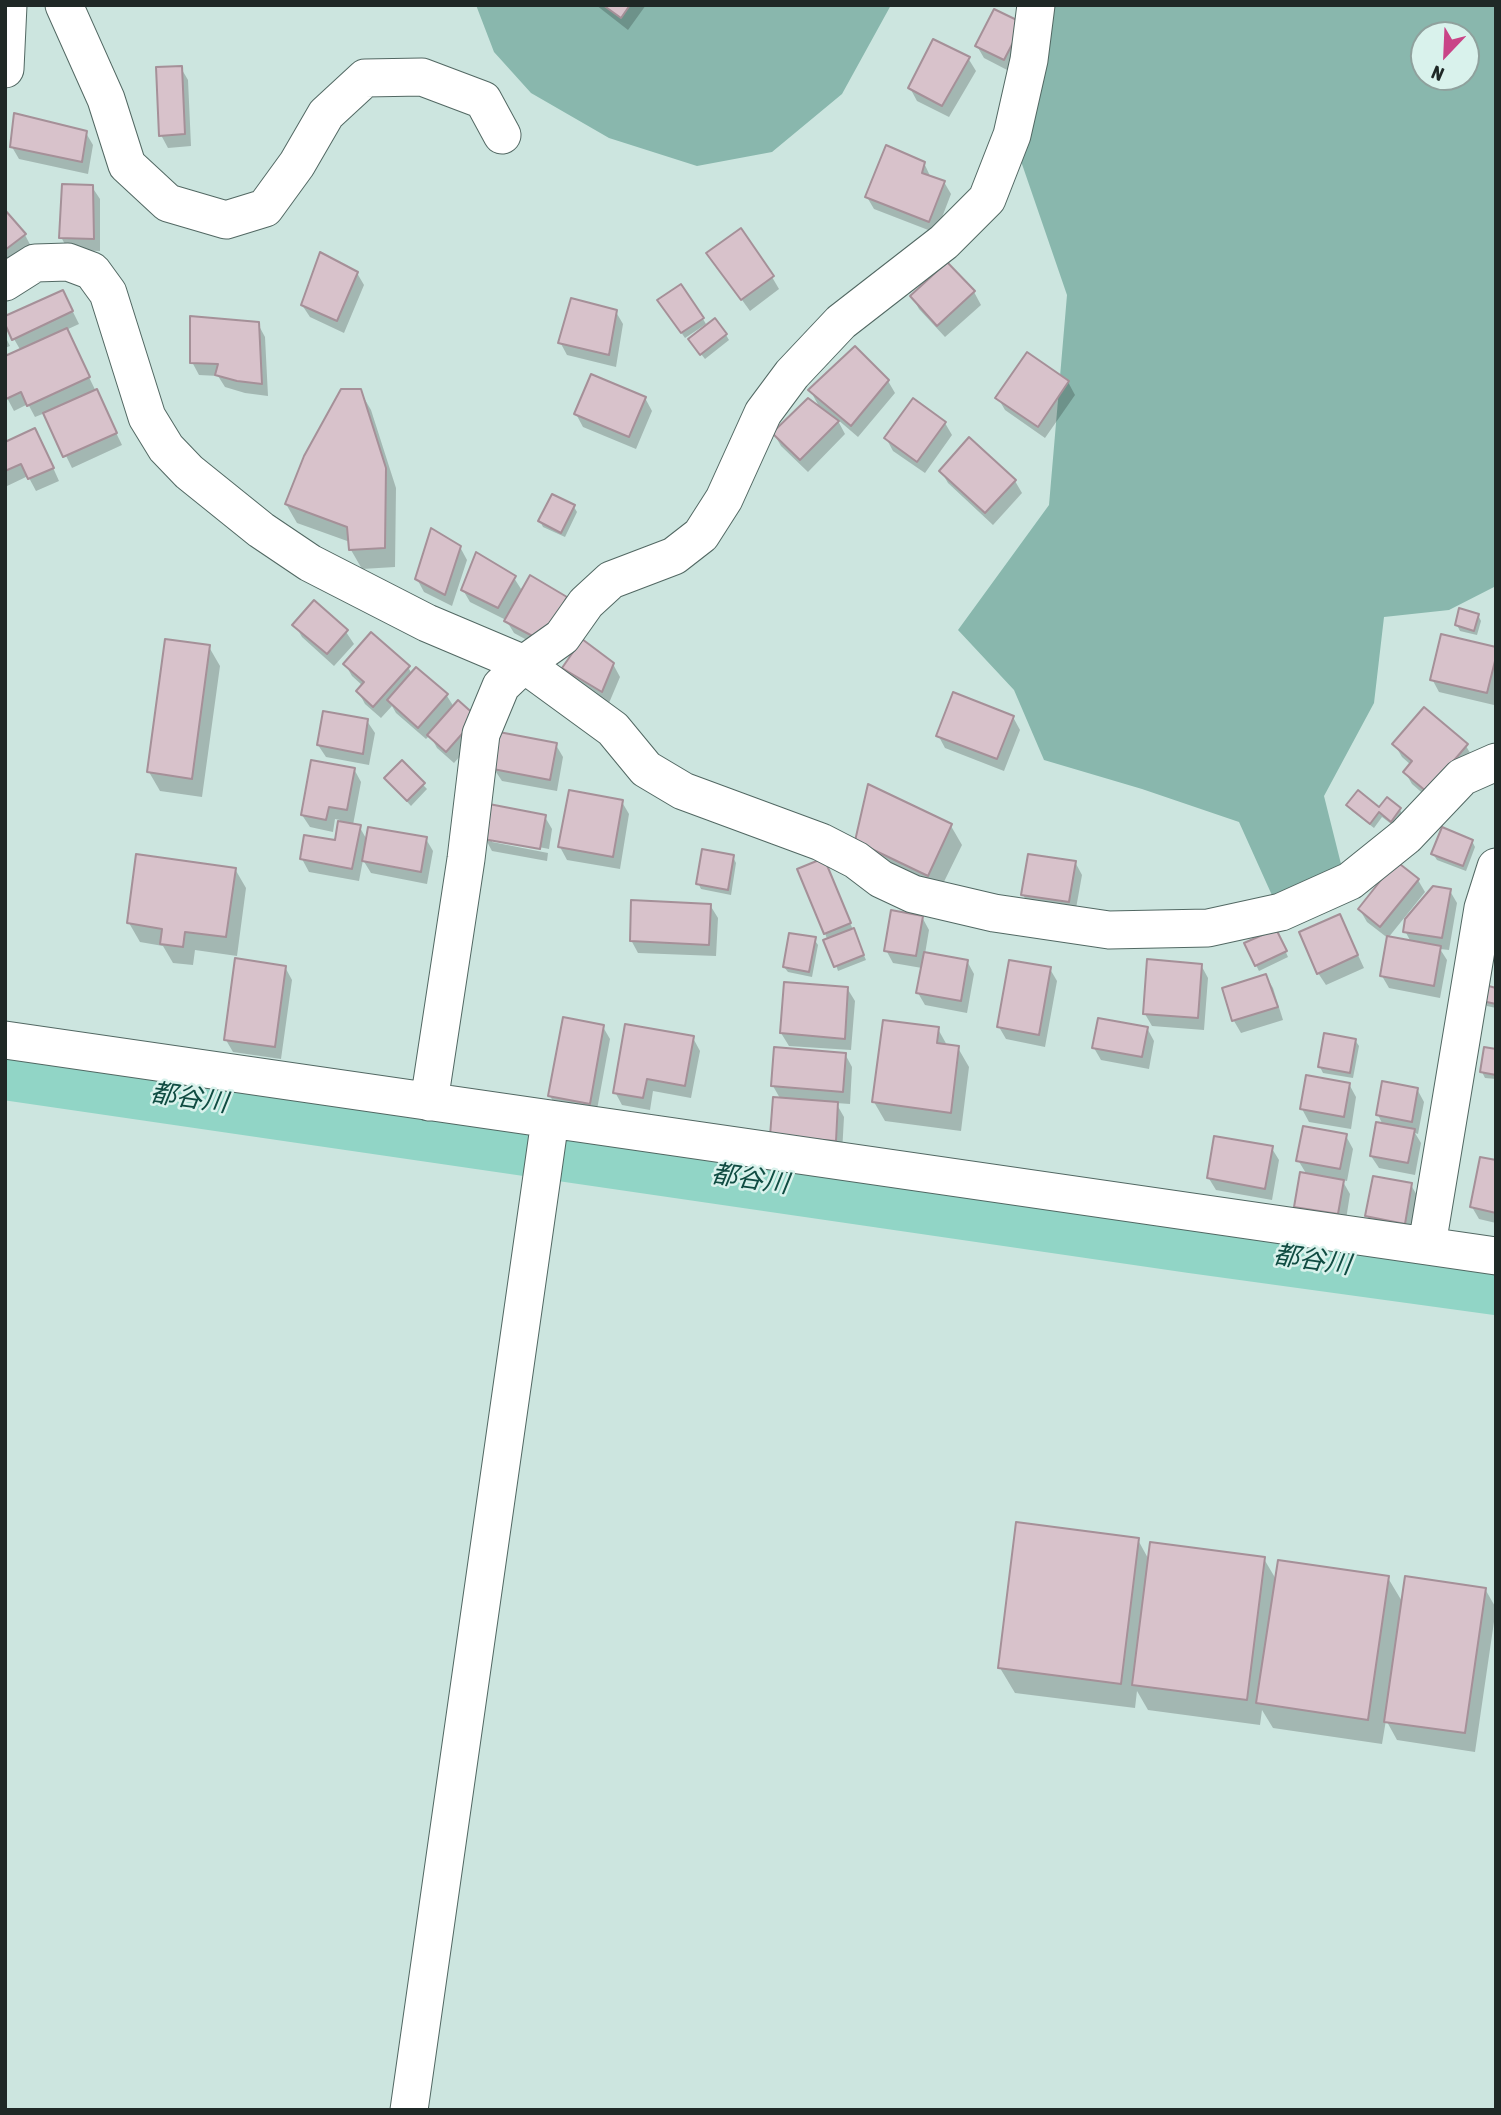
<!DOCTYPE html>
<html>
<head>
<meta charset="utf-8">
<style>
  body { margin:0 }
  #map { position:relative; width:1501px; height:2115px; overflow:hidden; background:#cce5df; font-family:"Asap Condensed",sans-serif }
  canvas { display:block }
  .frame { position:absolute; inset:0; border:7px solid #1f2826; pointer-events:none }
  .north { position:absolute; left:1410px; top:21px; width:70px; height:70px; box-sizing:border-box; background:#d9f2ec; border:2px solid #8fa19d; border-radius:50%; rotate:203deg; font-size:19px; font-weight:700; line-height:28px; text-align:center; color:#1f2826 }
  .north::after { content:''; display:block; margin:auto; width:24px; height:32px; background:#c94487; clip-path:polygon(50% 0,100% 100%,50% 72%,0 100%) }
</style>
</head>
<body>
<div id="map">
<canvas width="1501" height="2115"></canvas>
<div class="frame"></div>
<div class="north">N</div>
</div>
<script>
const context = document.querySelector('canvas').getContext('2d');
context.lineJoin = 'round';
function paint(path, color) { context.fillStyle = color; context.fill(path, 'evenodd'); }
function stroke(path, color, width, dash) { context.strokeStyle = color; context.lineWidth = width; context.lineCap = dash ? 'butt' : 'round'; context.setLineDash(dash || []); context.stroke(path); }
function write(font, color, halo, rows, align = 'center') {
  context.font = font + ' "Asap Condensed","Noto Sans JP",sans-serif'; context.lineWidth = 5; context.setLineDash([]); context.textBaseline = 'middle'; context.strokeStyle = halo; context.fillStyle = color; for (const [text, x, y, turn = 0] of rows) {
    context.save(); context.translate(x, y); context.rotate((+turn || 0) * Math.PI / 180); context.textAlign = isNaN(turn) ? turn : align; if (halo) context.strokeText(text, 0, 0); context.fillText(text, 0, 0); context.restore();
  }
}
paint(new Path2D(`
  M476,5H891L842,94L772,152L697,166L609,138L531,93L494,52Z
  M1036,5H1496V586L1449,610L1384,617L1374,703L1324,796L1342,868L1275,902L1239,822L1142,789L1044,760L1014,690L958,630L1049,505L1067,295L1012,135ZM1424,35H1466V77H1424Z`), '#89b7ad');
paint(new Path2D(`
  M596,5H646L628,30Z
  M1022,25L1011,72L984,58L977,46Z
  M968,58L976,71L949,117L917,101L910,88Z
  M181,68L188,80L191,146L168,148L161,135Z
  M86,133L93,145L88,174L19,159L12,147Z
  M924,163L931,178L944,182L951,194L936,233L874,209L867,197Z
  M92,187L100,199V251L68,250L61,237Z
  M5,213L25,235L35,254L5,277Z
  M708,253L772,277L779,289L750,311Z
  M947,264L974,292L981,305L945,337L919,309L912,296Z
  M357,273L364,285L344,333L310,317L302,305Z
  M69,304L79,324L66,330L122,445L72,468L45,413L35,417L28,404L14,411L5,394V358L21,351L14,339Z
  M663,306L703,319L706,324L685,338Z
  M616,312L623,324L616,367L567,355L560,342Z
  M258,324L265,337L268,396L245,393L225,387L218,376L199,375L192,362Z
  M726,335L729,340L705,359L694,345Z
  M5,336L10,346L5,348Z
  M888,381L895,393L858,437L837,419L845,434L808,472L781,446L774,434L821,410L810,390Z
  M1068,382L1075,395L1045,438L1005,410L998,398Z
  M360,391L371,410L396,488L395,567L362,569L351,550L350,542L297,523L286,504Z
  M645,398L652,411L636,449L583,427L576,414Z
  M945,423L952,435L925,473L893,451L886,438Z
  M42,443L59,481L36,491L28,476L5,487V444Z
  M941,471L1015,481L1022,493L993,525L948,483Z
  M574,507L577,512L565,537L543,527L540,521Z
  M460,547L467,560L452,606L424,592L417,579Z
  M514,578L523,592L566,598L573,611L549,652L514,633L506,620L470,602L463,590Z
  M1478,615L1481,621L1477,635L1460,631L1457,625Z
  M295,625L346,632L354,644L334,666L302,637Z
  M209,647L220,666L202,797L160,791L149,772Z
  M1496,648V696L1494,705L1439,692L1432,679Z
  M345,664L408,667L412,674L447,696L454,707L483,730L454,763L437,748L430,735L426,739L396,713L392,706L381,718L365,704L358,691L363,686L352,676Z
  M613,664L620,677L609,703L572,680L564,668Z
  M1013,717L1020,730L1004,771L945,748L938,735Z
  M367,721L375,733L369,765L326,757L318,745Z
  M556,745L563,757L557,791L502,781L494,769Z
  M1395,745L1466,746L1473,758L1435,804L1412,784L1405,772L1411,765L1402,757Z
  M402,763L427,789L411,806L386,779Z
  M354,769L361,782L353,825L359,826L367,840L426,839L433,851L427,884L371,873L363,860L359,881L309,872L302,859L337,842L340,820L335,819L333,832L310,827L302,815Z
  M622,802L629,814L620,869L567,860L560,847Z
  M1348,805L1400,810L1403,815L1394,826L1382,817L1374,828L1352,811Z
  M545,817L552,829L549,849L492,838V842L548,853L547,861L492,851L485,838Z
  M951,826L962,845L938,894L868,860L857,841Z
  M1472,841L1475,847L1466,871L1437,860L1433,854Z
  M733,857L736,863L731,895L701,889L698,883Z
  M823,860L866,960L838,971L825,933Z
  M1075,862L1082,875L1075,914L1030,907L1023,895Z
  M235,869L246,888L237,956L195,950L193,965L173,963L163,946L140,942L129,923Z
  M1418,880L1425,892L1388,938L1411,942L1405,931L1450,891L1457,903L1449,950L1440,949L1447,960L1440,998L1389,988L1382,976L1389,939L1367,922L1360,910Z
  M710,905L718,918L716,956L638,953L631,940Z
  M922,917L929,930L925,954L967,961L974,974L967,1013L925,1005L918,993L922,968L893,963L886,950Z
  M1346,929L1364,968L1326,985L1318,973Z
  M1279,937L1288,957L1259,971L1256,965Z
  M814,939L818,945L812,977L788,972L784,967Z
  M1201,965L1208,978L1204,1030L1152,1026L1145,1014Z
  M285,967L292,980L281,1059L233,1052L226,1040Z
  M1050,969L1057,981L1045,1047L1006,1039L999,1027Z
  M1266,976L1273,988L1283,1020L1241,1033L1234,1021L1224,989Z
  M847,988L855,1001L851,1050L789,1046L781,1033Z
  M1496,990V1008L1487,1006L1484,1001Z
  M603,1027L610,1039L596,1115L557,1108L550,1096Z
  M1147,1028L1154,1041L1149,1069L1101,1060L1094,1048Z
  M938,1029L948,1047L958,1048L969,1067L961,1131L885,1121L874,1102Z
  M693,1038L700,1051L691,1098L653,1091L650,1110L622,1105L615,1092Z
  M1355,1040L1359,1046L1353,1078L1323,1073L1320,1067Z
  M1496,1051V1079L1485,1078L1482,1072Z
  M845,1054L852,1067L850,1104L836,1103L844,1117L842,1153L779,1148L781,1100L773,1086Z
  M1349,1084L1356,1097L1351,1129L1309,1122L1302,1109Z
  M1417,1089L1424,1102L1418,1134L1415,1133L1421,1143L1415,1175L1379,1168L1371,1156L1383,1125L1378,1115Z
  M1346,1136L1353,1149L1347,1181L1342,1180L1350,1194L1345,1226L1303,1219L1296,1206L1307,1175L1298,1160Z
  M1271,1147L1279,1160L1272,1200L1216,1190L1208,1177Z
  M1496,1162V1223L1479,1219L1472,1207Z
  M1411,1185L1418,1197L1411,1236L1374,1229L1367,1216Z
  M1138,1540L1149,1560L1264,1559L1277,1581L1388,1578L1403,1603L1485,1589L1496,1608L1475,1752L1397,1740L1386,1720L1382,1744L1273,1728L1262,1710L1260,1725L1148,1710L1137,1691L1135,1708L1015,1693L1000,1668Z`), '#0003');
stroke(new Path2D(`
  M5,1071L1191,1244L1496,1286`), '#91d5c6', 58);
const building = new Path2D(`
  M603,5H630L621,18Z
  M994,9L1023,23L1004,60L975,46Z
  M933,39L970,57L942,106L908,88Z
  M182,66L185,134L159,136L156,67Z
  M14,113L87,131L82,162L10,147Z
  M886,145L925,162L922,173L945,181L929,222L865,197Z
  M62,184L93,185L94,239L59,238Z
  M5,210L26,234L5,250Z
  M741,228L774,276L741,300L706,253Z
  M320,252L358,272L337,321L301,305Z
  M947,262L975,291L937,326L910,296Z
  M681,284L704,318L681,333L657,300Z
  M63,290L73,311L12,340L5,324V316Z
  M571,298L617,310L609,355L558,343Z
  M190,316L259,322L262,384L237,381L215,375L218,364L190,363Z
  M715,318L727,334L700,355L688,339Z
  M67,328L90,377L27,406L21,392L6,399L5,356Z
  M855,346L889,380L851,426L808,390Z
  M1027,352L1069,381L1038,427L995,398Z
  M591,374L646,397L629,437L574,414Z
  M97,389L117,433L63,457L43,413Z
  M341,389H361L386,468L385,548L349,550L347,527L285,504L304,456Z
  M808,398L839,421L800,460L772,433Z
  M913,398L946,422L917,462L884,438Z
  M35,428L54,468L28,479L21,464L5,471V442Z
  M969,437L1016,480L985,513L939,471Z
  M552,494L575,505L561,533L538,521Z
  M431,528L461,546L445,595L415,579Z
  M476,552L516,576L498,608L461,590Z
  M530,575L567,597L542,641L504,621Z
  M314,600L348,630L327,654L292,625Z
  M1459,608L1479,614L1474,631L1455,625Z
  M371,632L410,666L373,707L356,691L364,682L343,664Z
  M1441,634L1496,647V657L1487,693L1430,680Z
  M165,639L210,645L192,779L147,772Z
  M582,639L614,663L602,692L562,668Z
  M416,667L448,694L418,728L387,700Z
  M953,692L1014,716L997,759L936,736Z
  M458,700L477,717L446,752L427,735Z
  M1424,707L1468,744L1427,792L1403,772L1412,761L1392,744Z
  M323,711L368,719L363,754L317,745Z
  M499,732L557,743L550,780L493,769Z
  M311,760L355,768L347,810L329,807L326,820L301,815Z
  M402,760L425,783L407,801L384,778Z
  M868,784L952,824L928,876L855,841Z
  M569,790L623,800L613,857L558,847Z
  M1358,790L1379,807L1387,797L1401,808L1391,822L1379,812L1370,824L1346,805Z
  M489,804L546,815L540,849L483,839Z
  M338,821L361,825L352,869L300,859L304,835L335,840Z
  M368,827L427,837L421,872L362,861Z
  M1442,827L1473,840L1463,866L1431,854Z
  M702,849L734,855L728,890L696,884Z
  M136,854L236,868L226,937L185,932L183,947L160,944L162,929L127,923Z
  M1028,854L1076,861L1069,902L1021,895Z
  M824,858L851,923L824,934L797,869Z
  M1396,861L1419,879L1380,927L1358,909Z
  M1433,886L1451,889L1442,938L1403,932L1405,919Z
  M631,900L711,904L709,945L630,941Z
  M891,910L923,916L916,956L884,951Z
  M1340,914L1358,955L1317,974L1299,932Z
  M854,928L864,955L834,967L823,940Z
  M1276,929L1287,951L1255,966L1244,943Z
  M789,933L816,937L809,972L783,967Z
  M1387,936L1441,946L1434,986L1380,976Z
  M924,952L968,960L961,1001L916,993Z
  M235,958L286,966L275,1047L224,1040Z
  M1147,959L1202,964L1198,1018L1143,1014Z
  M1009,960L1051,967L1039,1035L997,1027Z
  M1266,974L1278,1007L1232,1021L1222,988Z
  M784,982L848,987L845,1039L780,1033Z
  M1485,985L1496,988V1004L1482,1001Z
  M563,1017L604,1025L590,1104L548,1096Z
  M1098,1018L1148,1027L1142,1057L1092,1048Z
  M883,1020L939,1027L937,1043L959,1046L951,1113L872,1102Z
  M625,1024L694,1036L685,1086L647,1079L643,1098L613,1093Z
  M1324,1033L1356,1039L1350,1073L1318,1067Z
  M774,1047L846,1053L843,1092L771,1086Z
  M1484,1047L1496,1049V1075L1480,1072Z
  M1306,1075L1350,1083L1344,1117L1300,1109Z
  M1382,1081L1418,1088L1412,1122L1376,1115Z
  M773,1097L838,1102L836,1141L770,1136Z
  M1376,1122L1415,1129L1408,1163L1370,1156Z
  M1303,1126L1347,1134L1340,1169L1296,1161Z
  M1214,1136L1273,1146L1265,1189L1207,1178Z
  M1480,1157L1496,1160V1213L1470,1207Z
  M1300,1172L1344,1180L1338,1214L1294,1207Z
  M1373,1176L1412,1183L1405,1224L1365,1216Z
  M1016,1522L1139,1538L1121,1684L998,1668Z
  M1150,1542L1265,1557L1247,1700L1132,1685Z
  M1278,1560L1389,1576L1368,1720L1256,1703Z
  M1405,1576L1486,1588L1465,1733L1384,1722Z`);
paint(building, '#d8c2cb');
stroke(building, '#a59098', 2);
const minor = new Path2D(`
  M64,5L106,99L127,165L168,203L226,220L265,208L297,164L326,114L365,78L422,77L483,100L502,135
  M5,69L8,5
  M5,282L35,263L68,262L92,271L108,293L147,417L166,448L189,472L261,530L310,563L427,623L524,664L613,729L646,769L683,791L821,842L856,860L881,879L913,894L994,913L1109,930L1208,928L1281,912L1350,881L1406,836L1462,777L1496,762
  M5,1040L1496,1256
  M429,1102L466,859L481,734L501,686L524,664L562,637L586,603L611,580L674,556L701,535L724,499L763,413L792,374L841,322L944,242L987,199L1012,135L1029,60L1036,5
  M1427,1245L1483,908L1496,867
  M409,2110L550,1120`);
stroke(minor, '#526863', 39);
stroke(minor, '#fff', 37);
write('italic 26px', '#104c42', '#d9f2ec', [
  ["都谷川",189,1098,8],
  ["都谷川",750,1179,8],
  ["都谷川",1312,1260,8]
]);
</script>
</body>
</html>
